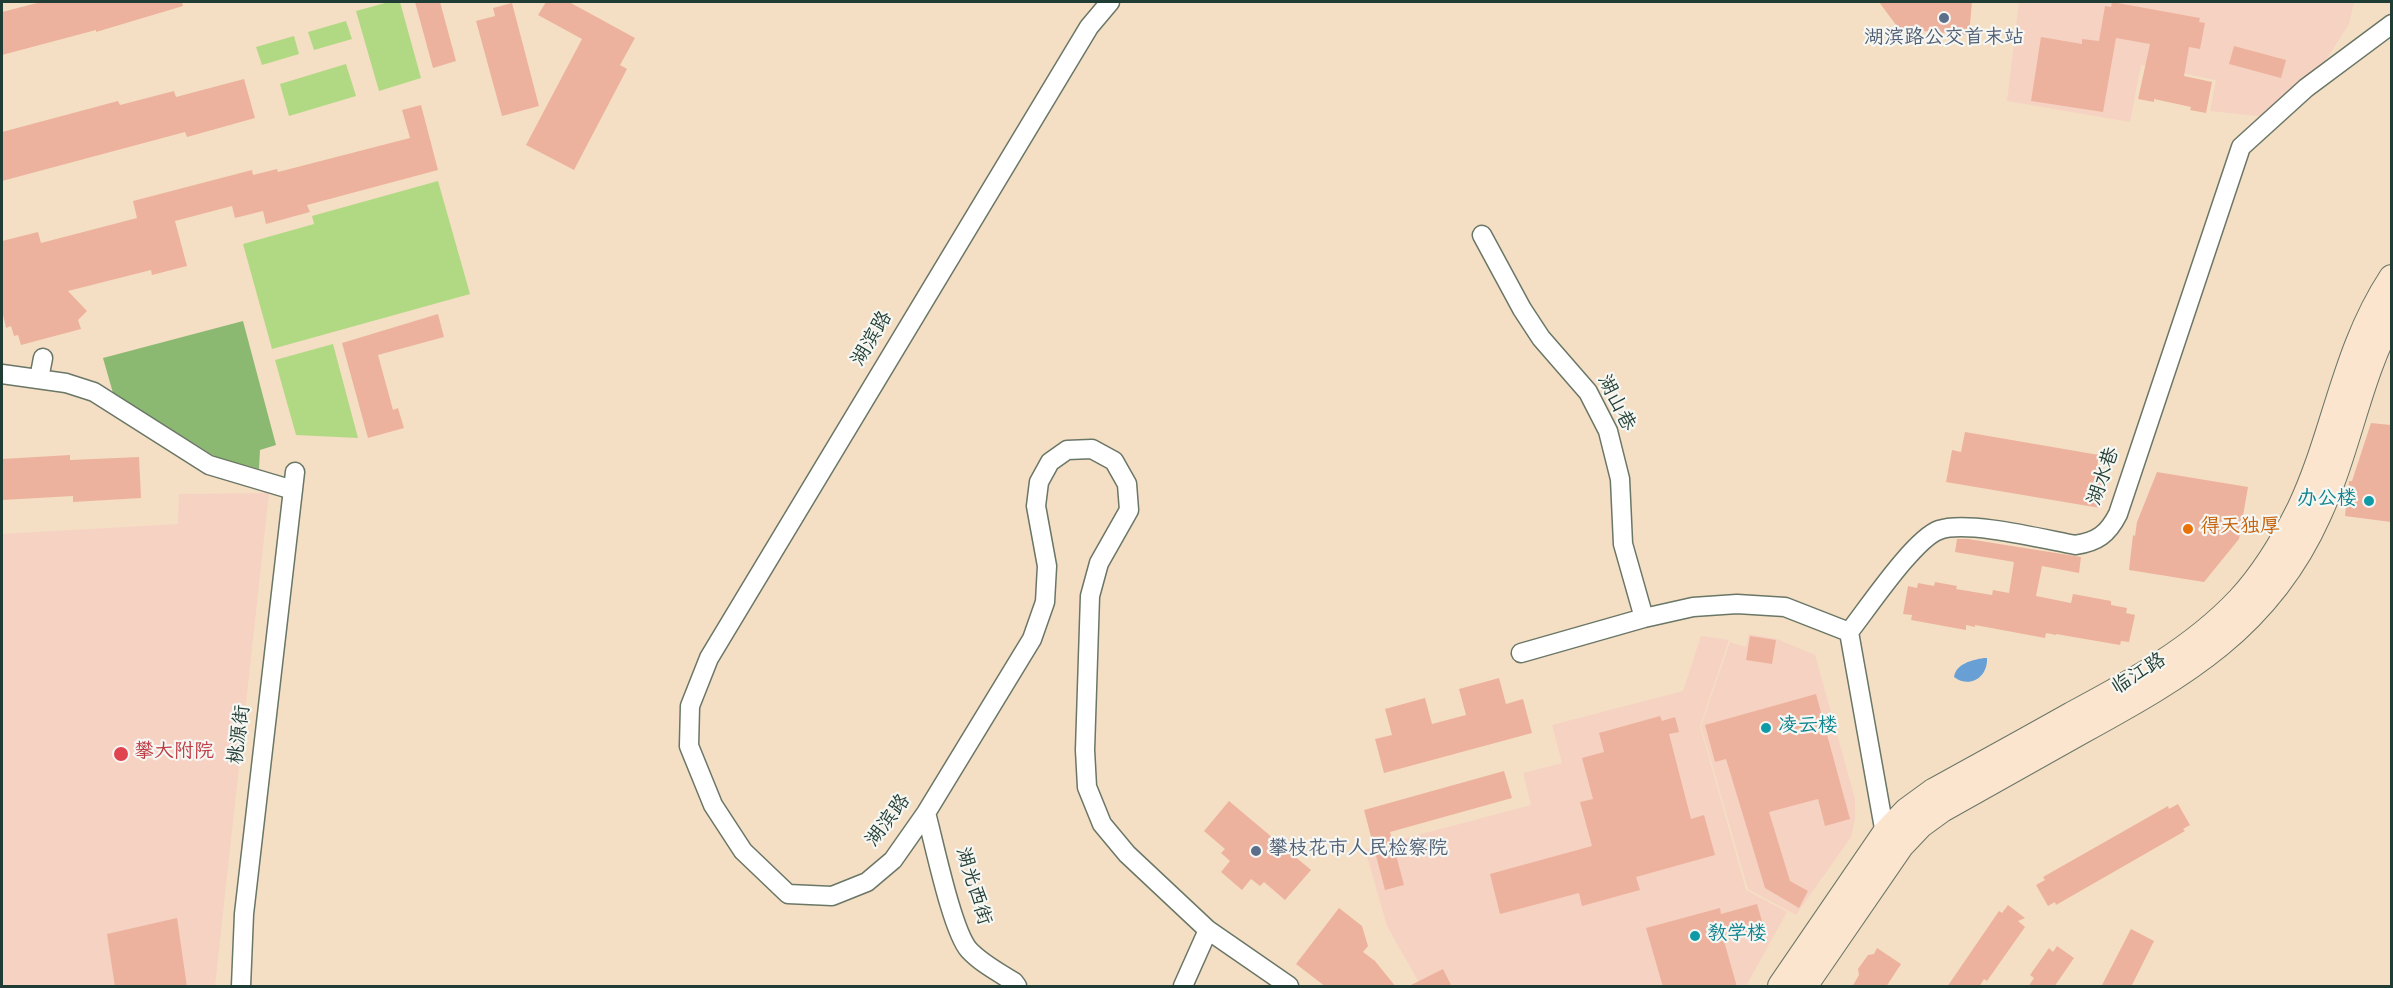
<!DOCTYPE html>
<html>
<head>
<meta charset="utf-8">
<style>
  body { margin:0 }
  #map { position:relative; width:2393px; height:988px; overflow:hidden; background:#f4dfc4; font-family:Dekko,sans-serif }
  canvas { display:block }
  .frame { position:absolute; inset:0; border:3px solid #1f3d34; pointer-events:none }
</style>
</head>
<body>
<div id="map">
<canvas width="2393" height="988"></canvas>
<div class="frame"></div>
</div>
<script>
const context = document.querySelector('canvas').getContext('2d');
context.lineJoin = 'round';
function paint(path, color) { context.fillStyle = color; context.fill(path, 'evenodd'); }
function stroke(path, color, width, dash) { context.strokeStyle = color; context.lineWidth = width; context.lineCap = dash ? 'butt' : 'round'; context.setLineDash(dash || []); context.stroke(path); }
function write(font, color, halo, rows, align = 'center') {
  context.font = font + ' Dekko,"LXGW WenKai TC",sans-serif'; context.lineWidth = 4.5; context.setLineDash([]); context.textBaseline = 'middle'; context.strokeStyle = halo; context.fillStyle = color; for (const [text, x, y, turn = 0] of rows) {
    context.save(); context.translate(x, y); context.rotate((+turn || 0) * Math.PI / 180); context.textAlign = isNaN(turn) ? turn : align; if (halo) context.strokeText(text, 0, 0); context.fillText(text, 0, 0); context.restore();
  }
}
paint(new Path2D(`
  M2019,2H2354L2349,24L2319,71L2266,117L2210,111L2216,80L2141,65L2130,122L2007,101Z
  M269,493L215,986H4L2,973V534L178,524L179,494Z
  M1749,634L1777,639L1815,655L1855,799V819L1851,837L1796,915L1748,889L1701,726L1730,642L1746,647Z
  M1701,636L1729,640L1700,726L1746,890L1787,912L1746,986H1421L1387,926L1365,849L1531,805L1523,773L1562,763L1552,725L1683,691Z`), '#f6d2c3');
paint(new Path2D(`
  M389,2H400L421,78L379,91L356,11Z
  M346,21L352,39L314,50L308,32Z
  M294,36L299,54L262,65L256,47Z
  M346,64L356,96L289,116L280,84Z
  M438,181L470,294L272,349L243,244L314,224L312,216Z
  M333,344L358,438L296,435L275,360Z`), '#b1d983');
paint(new Path2D(`
  M243,321L276,445L260,450L259,469L216,457L113,393L103,358Z`), '#8cb971');
paint(new Path2D(`
  M1984,658H1987C1988,677 1970,689 1954,677C1956,664 1971,660 1984,658Z`), '#68a0d6');
paint(new Path2D(`
  M41,2H182L183,6L96,32V30L2,55V12Z
  M415,2H440L456,61L433,68Z
  M546,2H569L635,38L620,65L627,69L574,170L526,145L582,39L538,15Z
  M1879,2H1972L1969,35L1899,29Z
  M2112,2L2200,18L2199,22L2205,23L2200,49L2189,47L2184,76L2212,82L2206,113L2190,110L2191,107L2154,99V102L2138,99L2150,44L2116,38L2103,112L2031,101L2041,37L2082,44V39L2099,41L2105,6L2111,7Z
  M512,3L539,106L502,116L476,21L495,16L493,8Z
  M2234,46L2286,60L2281,78L2229,64Z
  M244,79L255,118L187,137L185,132L2,181V132L118,101L120,105L174,91L176,97Z
  M421,105L438,170L307,205L310,212L266,224L263,211L235,218L232,206L175,221L187,266L152,275L151,270L68,291L87,311L78,320L81,329L21,345L18,335L14,336L11,326L6,328L2,310V241L38,232L41,243L137,218L133,201L252,170L253,175L277,169L278,172L410,138L402,110Z
  M438,314L444,337L378,355L393,410L398,408L404,428L368,438L342,343Z
  M2371,423L2391,425V522L2345,516L2349,481H2352Z
  M1965,432L2099,455L2096,475L2106,476L2100,508L1946,482L1952,450L1961,452Z
  M70,455V460L139,457L141,498L73,502V496L2,500V459Z
  M2157,472L2248,487L2239,539L2204,582L2129,570L2133,535L2135,536L2137,522Z
  M1957,539H1968L2081,557L2079,573L2042,566L2036,596L2071,603L2073,594L2111,601V605L2127,608L2126,613L2135,615L2129,642L2121,641L2120,645L2056,634V635L2046,633L2045,638L1975,625V627L1966,625V630L1911,620L1912,615L1903,614L1908,586L1917,588L1918,583L1934,586L1935,582L1957,586L1956,589L1992,595L1993,590L2009,593L2014,562L1955,552Z
  M1750,636L1776,640L1772,664L1746,660Z
  M1499,678L1506,704L1523,699L1532,733L1384,773L1375,739L1392,735L1385,709L1425,698L1432,724L1466,715L1459,689Z
  M1816,694L1850,819L1825,826L1818,799L1769,812L1790,881L1808,891L1799,908L1765,888L1726,759L1715,762L1705,725Z
  M1660,716L1662,721L1675,717L1679,732L1669,734L1691,819L1704,815L1715,855L1636,877L1640,890L1582,906L1579,893L1500,914L1490,874L1592,846L1580,802L1593,799L1582,758L1604,752L1599,733Z
  M1504,771L1512,798L1390,832L1404,885L1385,890L1364,810Z
  M1229,801L1311,870L1285,900L1264,882L1260,886L1251,879L1242,890L1221,872L1230,861L1221,853L1225,849L1204,831Z
  M2178,804L2190,825L2183,829L2185,831L2056,905L2055,902L2048,906L2036,885L2045,880L2043,877L2168,806L2169,809Z
  M1757,904L1764,928L1724,941L1737,987H1663L1646,928L1720,908L1721,914Z
  M2008,905L2025,918L2018,921L2025,927L1987,981L1984,979L1979,987H1947L1999,911L2002,913Z
  M1339,908L1362,926L1368,946L1363,952L1375,961L1396,987H1326L1296,964Z
  M177,918L187,987H115L107,934Z
  M2131,929L2154,941L2131,987H2101Z
  M2057,946L2074,958L2054,987H2028L2034,978L2030,975L2049,948L2053,952Z
  M1877,948L1901,964L1886,987H1852L1859,975L1858,969L1868,955L1874,954Z
  M1443,969L1452,987H1407Z`), '#edb29d');
const street = new Path2D(`
  M1110,2L1089,27L709,658L690,706L689,746L713,805L743,851L788,894L832,896L867,882L893,860L926,813L1032,639L1045,602L1047,566L1036,506L1039,482L1050,462L1067,450L1092,449L1114,461L1127,484L1129,510L1099,563L1090,596L1085,750L1087,787L1102,824L1127,854L1208,930L1289,986
  M1482,235L1522,309L1541,338L1588,392L1608,431L1620,479L1623,544L1644,618
  M2,374L66,383L94,392L209,465L293,490
  M39,379L43,358
  M1521,653L1644,618L1693,607L1737,604L1785,607L1849,632
  M926,813C934,842 952,931 969,950C981,963 998,972 1014,982L1017,986
  M1892,839L1885,834L1849,632C1868,608 1914,539 1939,530C1967,520 2043,539 2075,545C2097,542 2108,534 2118,514L2241,147L2306,88L2392,24
  M241,986L244,914L295,472
  M1183,986L1208,930`);
const secondary = new Path2D(`
  M1781,986L1885,834L1907,811L1933,792C1980,766 2026,741 2072,715C2132,683 2193,650 2240,600C2265,573 2284,541 2300,509C2336,433 2344,351 2392,278
  M1804,986L1901,845L1920,825L1942,809C1988,783 2035,757 2081,731C2183,675 2268,627 2318,515C2348,450 2358,378 2392,315`);
stroke(street, '#6a7666', 21);
stroke(secondary, '#6a7666', 28);
stroke(street, '#fff', 18);
stroke(secondary, '#fce5cf', 26);
for (const [x, y, r, color] of [
  [1944,18,6,"#5c6f8a"],
  [2369,501,6,"#0f9aa8"],
  [2188,529,6,"#e8710a"],
  [1766,728,6,"#0f9aa8"],
  [121,754,8,"#e0444e"],
  [1256,851,6,"#5c6f8a"],
  [1695,936,6,"#0f9aa8"]
]) { const dot = new Path2D(); dot.arc(x, y, r, 0, 2 * Math.PI); context.fillStyle = color; context.fill(dot); stroke(dot, '#f6f6f2', 2); }
write('20px', '#4e5e75', '#f6f6f2', [
  ["湖滨路公交首末站",1944,40],
  ["攀枝花市人民检察院",1268,851,"left"]
]);
write('20px', '#1f3d34', '#f6f6f2', [
  ["湖滨路",874,340,-59],
  ["湖山巷",1614,404,63],
  ["湖水巷",2106,477,-71],
  ["临江路",2140,676,-32],
  ["桃源街",242,735,-83],
  ["湖滨路",890,822,-53],
  ["湖光西街",971,887,73]
]);
write('20px', '#0d838f', '#f6f6f2', [
  ["办公楼",2357,501,"right"],
  ["凌云楼",1778,728],
  ["教学楼",1707,936]
], 'left');
write('20px', '#c56008', '#f6f6f2', [
  ["得天独厚",2200,529]
], 'left');
write('20px', '#be3a42', '#f6f6f2', [
  ["攀大附院",134,754]
], 'left');
</script>
</body>
</html>
